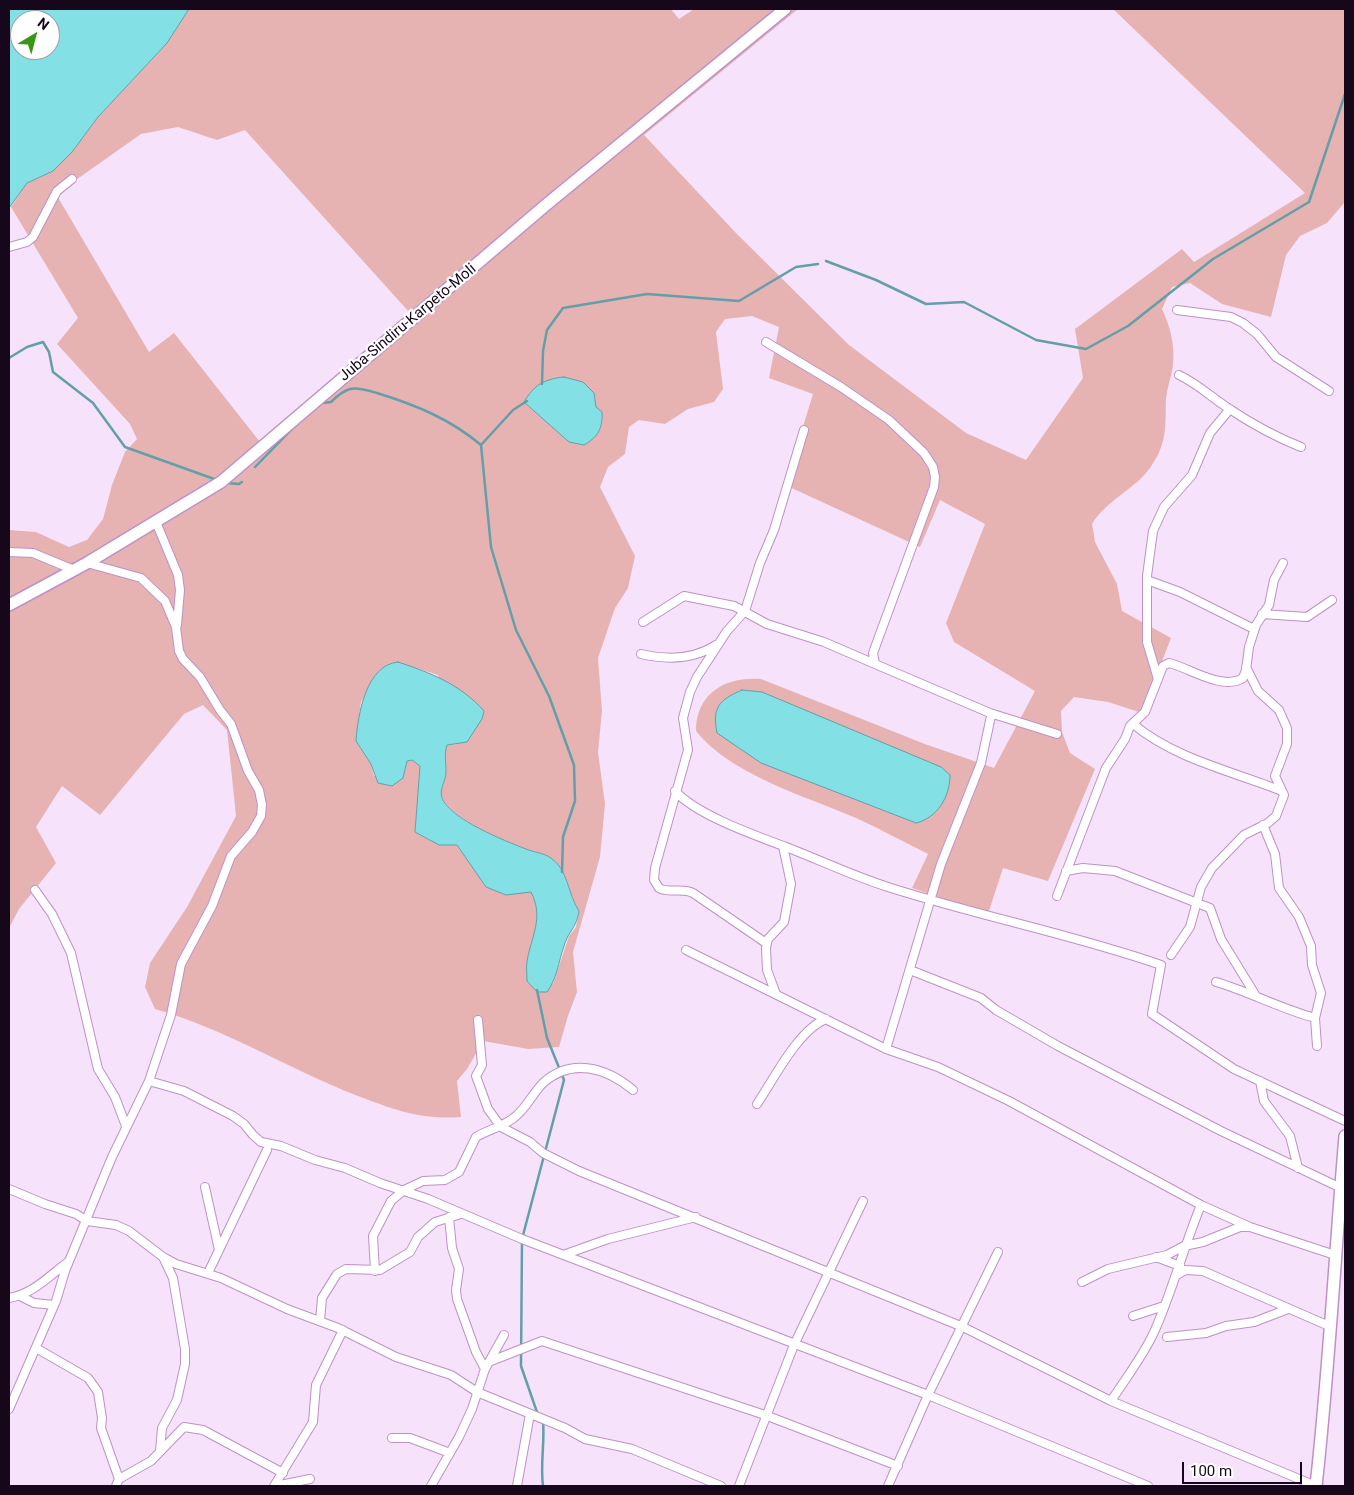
<!DOCTYPE html>
<html>
<head>
<meta charset="utf-8">
<style>
  body { margin:0 }
  #map { position:relative; width:1354px; height:1495px; overflow:hidden; background:#f6e3fb; font-family:Roboto,sans-serif }
  canvas { display:block }
  .frame { position:absolute; inset:0; border:10px solid #17071b; pointer-events:none }
  .north { position:absolute; left:10px; top:10px; width:50px; height:50px; box-sizing:border-box; background:#fff; border:1px solid #a29ca4; border-radius:50%; rotate:37deg; font-size:14px; font-weight:700; line-height:20px; text-align:center; color:#17071b }
  .north::after { content:''; display:block; margin:auto; width:18px; height:22px; background:#399716; clip-path:polygon(50% 0,100% 100%,50% 72%,0 100%) }
  .scale { position:absolute; left:1182px; top:1462px; width:120px; height:22px; box-sizing:border-box; border:2px solid #17071b; border-top:0; padding-left:6px; font-size:15px; line-height:18px; white-space:nowrap; color:#17071b; -webkit-text-stroke:4px #fff; paint-order:stroke }
</style>
</head>
<body>
<div id="map">
<canvas width="1354" height="1495"></canvas>
<div class="frame"></div>
<div class="north">N</div>
<div class="scale">100 m</div>
</div>
<script>
const context = document.querySelector('canvas').getContext('2d');
context.lineJoin = 'round';
function paint(path, color) { context.fillStyle = color; context.fill(path, 'evenodd'); }
function stroke(path, color, width, dash) { context.strokeStyle = color; context.lineWidth = width; context.lineCap = dash ? 'butt' : 'round'; context.setLineDash(dash || []); context.stroke(path); }
function write(font, color, halo, rows, align = 'center') {
  context.font = font + ' Roboto,sans-serif'; context.lineWidth = 4.5; context.setLineDash([]); context.textBaseline = 'middle'; context.strokeStyle = halo; context.fillStyle = color; for (const [text, x, y, turn = 0] of rows) {
    context.save(); context.translate(x, y); context.rotate((+turn || 0) * Math.PI / 180); context.textAlign = isNaN(turn) ? turn : align; if (halo) context.strokeText(text, 0, 0); context.fillText(text, 0, 0); context.restore();
  }
}
paint(new Path2D(`
  M189,9H671L679,19L694,9H798L644,135L736,233L849,345L966,433L1026,460L1083,378L1075,329L1182,249L1194,262L1305,193L1113,9H1345V202L1327,223L1300,236L1286,255L1271,317L1222,304L1190,283L1172,287L1162,309C1170,326 1175,344 1173,364C1172,376 1167,387 1166,399C1165,424 1168,441 1152,465C1137,489 1108,498 1092,524L1095,542L1117,584L1122,611L1171,638L1142,713L1108,702L1074,697L1061,711L1062,732L1070,753L1095,769L1048,881L1003,868L988,914L912,888L928,854C904,842 880,829 856,818C805,796 731,775 696,731C696,693 726,676 761,679L925,744L994,768L1035,691L954,642L946,623L985,524L940,500L920,547L785,485L813,394L769,378L779,327L752,316L725,319L716,332L723,389L714,402L688,409L665,424L639,420L629,427L625,454L608,467L600,487L635,556L628,588L615,608L598,658L602,711L598,752L605,804L600,857L573,952L577,992L568,1016L559,1047L528,1049L483,1041L467,1069L457,1081L461,1117C421,1120 395,1110 358,1096C290,1070 226,1029 155,1009L145,987L150,963L187,907L236,816L227,730L203,705L184,714L100,815L62,786L36,827L56,863L19,909L9,928V530L36,532L69,547L87,540L103,519L112,485L125,452L137,439L130,424L57,344L78,318L11,207L27,183L53,171L72,152L98,117L167,43ZM178,127L217,140L245,130L409,312L260,442L174,333L149,352L56,194L141,134ZM416,668L438,675L458,744L447,745C444,755 446,761 446,771C446,781 439,788 442,797C450,819 505,841 525,849C533,852 544,853 551,858C568,869 568,895 579,911L576,927L569,936L553,984L527,961C534,937 543,915 531,891L520,892L486,887L457,845H439L415,832L420,766L412,760L407,761L403,778L374,776L371,764L356,741L361,702L380,670Z`), '#e7b3b2');
const water = new Path2D(`
  M9,9H189L167,43L98,117L72,152L53,171L27,183L9,208ZM20,20H50V50H20Z
  M564,377L583,382L594,393L596,407L602,412C603,428 598,437 584,445L569,442L524,402C534,385 544,379 564,377Z
  M398,662C431,673 460,684 484,711L482,719L467,742L447,745C444,755 446,762 446,772C446,781 439,788 442,798C450,819 505,841 526,849C533,852 544,853 551,858C568,869 568,895 579,911C577,923 574,926 568,936C559,954 559,976 547,992H537L527,981C527,974 526,967 527,961C532,934 544,918 531,892L506,895L486,887L457,845H439L415,832L420,766L412,760L407,761L403,778L392,786L378,783L371,764L356,741C358,714 366,665 398,662Z
  M742,690L762,692L941,767L950,775C950,797 937,818 916,823L761,763L717,733C712,707 719,700 742,690Z`);
paint(water, '#83e0e4');
stroke(water, '#639fa8', 1);
stroke(new Path2D(`
  M826,261L876,280L926,304L964,302L1036,340L1086,349L1128,326L1213,259L1309,202L1345,94
  M9,358L27,347L43,342L49,352L53,372L93,403L125,447L217,480
  M542,384L543,351L547,330L563,308L647,294L739,301L796,267L818,264
  M321,403L331,402C336,397 343,391 350,389C357,387 370,391 377,393C416,405 450,419 481,445L491,547L516,630L549,696L574,765L575,801L563,837L562,872
  M481,445L513,410L527,401
  M255,467L295,426
  M227,483L239,484L242,482
  M537,990L547,1038L564,1080L522,1239L521,1366L538,1415
  M543,1421C545,1443 540,1464 543,1486`), '#639fa8', 2.5);
const minor = new Path2D(`
  M9,247L27,242L33,237L57,191L72,179
  M1177,310L1231,317L1243,323L1257,334L1276,357L1329,391
  M766,342L841,387L889,420L924,453L933,467L935,477L934,487L873,653L875,664L990,713L991,716L981,763L941,864L886,1049
  M1179,375C1198,384 1211,397 1228,408C1249,422 1278,438 1301,447
  M156,522L178,575L180,590L177,625
  M9,552L33,553L74,570
  M1147,580L1180,592L1254,629
  M1262,614L1307,617L1332,600
  M643,622L684,596L734,606L767,624L824,642L875,664
  M641,654C667,660 693,660 716,645
  M1158,679L1147,642V576L1153,531L1164,507L1192,475L1210,433L1230,409
  M990,713L1057,734
  M1133,724C1175,759 1232,771 1282,791
  M675,791C697,815 754,835 786,847C820,860 853,876 888,887C978,916 1072,934 1161,965L1152,1014L1234,1069L1345,1121
  M1263,825L1275,854L1279,888L1299,917L1311,946L1312,965L1321,993L1315,1018L1317,1046
  M1066,871L1083,868L1115,871L1210,908L1221,939L1256,996
  M35,890L52,914L71,953L98,1069L115,1097L126,1126
  M1057,896L1106,768L1125,739L1130,726L1145,712L1163,666L1169,663C1190,668 1222,691 1243,678L1246,670L1249,647L1256,625L1269,605L1274,580L1283,563
  M766,943L693,893C682,887 669,894 659,888L654,880L655,868L688,750L683,718L690,692L697,677L727,631L745,611L760,563L774,530L804,430
  M686,950L886,1049L938,1067L1009,1101L1201,1205L1250,1227L1335,1255
  M1171,955L1190,927L1201,887L1212,868L1244,835L1268,823L1276,816L1284,795L1275,776L1287,744V728L1279,710L1258,691L1246,667
  M910,970L981,998L996,1010L1058,1046L1221,1131L1341,1188
  M1216,982C1250,992 1281,1009 1315,1018
  M776,994L767,970L766,948L768,939L784,922L789,895L791,884L783,846
  M478,1020L482,1065L476,1076L488,1109L501,1127L530,1142L543,1153L579,1171L963,1327L1111,1401L1316,1486
  M149,1081L184,1091L233,1116L244,1124L253,1135L261,1142L281,1146L315,1160L345,1168L380,1183L428,1199L522,1239L928,1395L1148,1486
  M1260,1081L1264,1101L1290,1136L1298,1168
  M757,1104C774,1079 798,1030 826,1019
  M205,1187L219,1250
  M9,1189L45,1204L76,1214L87,1221L116,1225L129,1231L163,1257L176,1264L221,1278L287,1309L338,1328L396,1357L451,1375L477,1392L565,1428L585,1439L632,1449L721,1486
  M449,1217L452,1248L459,1269L456,1290L457,1299L476,1352L485,1369
  M566,1254L608,1239L696,1217
  M1156,1257L1180,1266
  M375,1271L373,1236L391,1201L404,1190L423,1181L445,1180L459,1172L476,1137C489,1129 504,1127 516,1116C527,1107 533,1093 543,1083C572,1057 607,1068 633,1090
  M208,1273L267,1150
  M1177,1275L1185,1270L1203,1271L1329,1326
  M1082,1282L1108,1269L1167,1255L1184,1246L1203,1242L1240,1227H1247
  M20,1296L34,1303L54,1305
  M9,1298C33,1294 49,1276 68,1262
  M1133,1316L1164,1306
  M320,1321L322,1298L337,1274L346,1269L380,1270L410,1252L418,1237L435,1222L461,1214
  M1167,1337L1206,1333L1226,1326L1254,1322L1288,1309
  M36,1348L88,1378L98,1392L102,1418L101,1428L119,1479
  M491,1361L542,1341L765,1415L898,1466
  M1111,1401C1126,1378 1144,1355 1155,1330C1173,1289 1184,1246 1201,1205
  M9,1409L56,1301L65,1271L112,1157L149,1081L171,1015L181,964L212,906L231,856L252,832L261,816L262,805L259,790L248,771L231,724L220,710L200,677L183,659L179,651L176,627L165,601L141,578L87,563
  M392,1438H410L450,1453
  M160,1451L162,1428L177,1400L185,1364V1349L173,1278L163,1257
  M116,1486L119,1479L151,1461L184,1427L203,1430L283,1473
  M274,1486L313,1422L316,1385L343,1330
  M275,1486L310,1479
  M431,1486L459,1437L472,1409L485,1369L504,1335
  M517,1486L530,1414
  M739,1486L794,1345L863,1201
  M888,1486L928,1395L998,1252`);
const secondary = new Path2D(`
  M9,605L87,563L221,482L547,204L785,9
  M1316,1486C1329,1370 1335,1253 1345,1136`);
stroke(minor, '#bd91c8', 10);
stroke(secondary, '#bd91c8', 14);
stroke(minor, '#fff', 8);
stroke(secondary, '#fff', 11);
write('15px', '#17071b', '#fff', [
  ["Juba-Sindiru-Karpeto-Moli",408,323,-40]
]);
</script>
</body>
</html>
